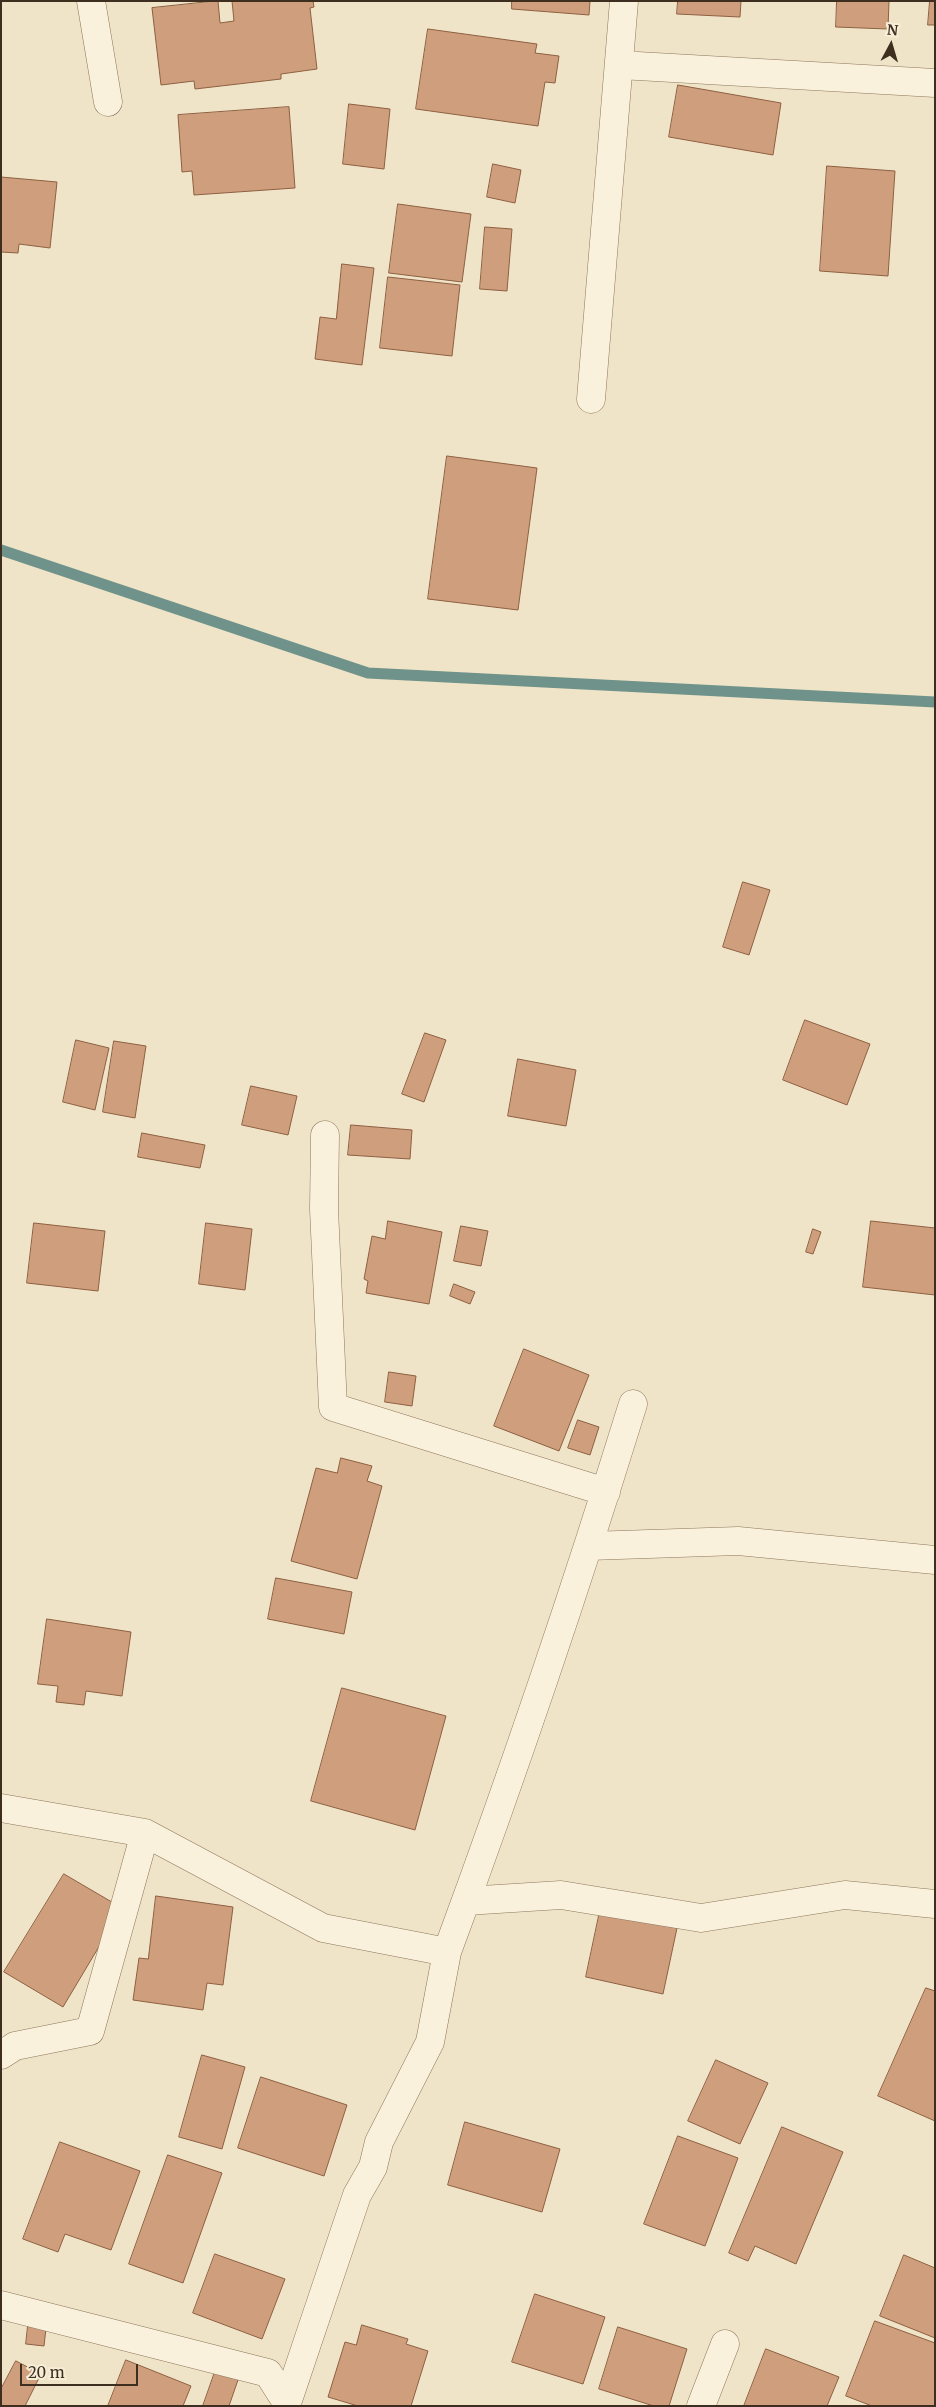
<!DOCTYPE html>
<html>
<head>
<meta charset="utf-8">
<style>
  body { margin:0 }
  #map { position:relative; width:936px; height:2407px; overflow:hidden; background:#f0e4c8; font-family:Merriweather,serif }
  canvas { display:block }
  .frame { position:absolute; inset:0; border:2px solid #3d2e20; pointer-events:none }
  .north { position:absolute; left:866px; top:20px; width:50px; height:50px; -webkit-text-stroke:4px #f7eed8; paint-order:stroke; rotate:6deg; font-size:14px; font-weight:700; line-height:20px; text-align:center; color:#3d2e20 }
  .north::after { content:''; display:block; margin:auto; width:18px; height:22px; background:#3d2e20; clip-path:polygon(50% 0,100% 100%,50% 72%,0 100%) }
  .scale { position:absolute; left:20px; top:2364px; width:118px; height:22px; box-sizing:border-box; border:2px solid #3d2e20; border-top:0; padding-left:6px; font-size:15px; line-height:18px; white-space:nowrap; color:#3d2e20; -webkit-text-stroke:4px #f7eed8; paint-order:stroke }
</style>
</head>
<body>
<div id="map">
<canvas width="936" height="2407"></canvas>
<div class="frame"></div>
<div class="north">N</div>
<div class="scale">20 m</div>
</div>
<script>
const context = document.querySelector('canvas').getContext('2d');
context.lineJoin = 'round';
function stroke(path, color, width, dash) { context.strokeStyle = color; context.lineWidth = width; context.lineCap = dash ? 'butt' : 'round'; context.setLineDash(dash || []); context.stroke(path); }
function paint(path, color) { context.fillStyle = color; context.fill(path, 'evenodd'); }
stroke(new Path2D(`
  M1,550L368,673L935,702`), '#6f938a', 11);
const building = new Path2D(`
  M218,1L220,23L234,21L232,1H313L314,7L310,8L317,69L281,74V79L195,89L194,81L161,85L152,8Z
  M512,1H590L589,15L512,9Z
  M678,1H741L740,17L677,14Z
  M837,1H889L888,29L836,27Z
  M930,1H935V25H928Z
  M428,29L537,44L535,53L559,56L555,83L545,82L538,126L416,109Z
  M678,85L781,103L773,155L669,137Z
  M349,104L390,109L384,169L343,164Z
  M289,107L295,188L194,195L192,171L182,172L178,115Z
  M493,164L521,170L515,203L487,197Z
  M827,166L895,171L888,276L820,271Z
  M1,177L57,182L50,248L19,244L18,253L1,252Z
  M398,204L471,214L462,282L389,273Z
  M485,227L512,229L507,291L480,289Z
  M342,264L374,268L362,365L315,359L320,317L336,319Z
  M388,277L460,285L452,356L380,348Z
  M447,456L537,468L518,610L428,599Z
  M743,882L770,890L749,955L723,947Z
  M805,1020L870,1044L847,1105L783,1080Z
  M425,1033L446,1040L424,1102L402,1094Z
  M76,1040L109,1048L95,1110L63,1102Z
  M114,1041L146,1046L135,1118L103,1112Z
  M518,1059L576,1070L566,1126L508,1116Z
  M251,1086L297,1096L288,1135L242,1125Z
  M351,1125L412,1130L410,1159L348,1155Z
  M142,1133L205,1145L200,1168L138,1157Z
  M388,1221L442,1232L429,1304L366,1293L368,1281L364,1279L372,1236L385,1239Z
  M871,1221L935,1228V1295L863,1287Z
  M34,1223L105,1231L98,1291L27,1283Z
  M206,1223L252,1229L245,1290L199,1284Z
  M461,1226L488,1231L481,1266L454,1261Z
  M813,1229L821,1232L813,1254L806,1252Z
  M454,1284L475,1292L470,1304L450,1296Z
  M524,1349L589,1375L559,1451L494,1426Z
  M389,1372L416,1376L412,1406L385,1402Z
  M578,1420L599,1427L590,1455L568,1448Z
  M341,1458L372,1466L367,1481L382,1486L357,1579L291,1561L316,1468L337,1473Z
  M276,1578L352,1592L344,1634L268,1619Z
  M47,1619L131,1632L122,1696L86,1691L84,1705L56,1702L58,1686L38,1684Z
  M342,1688L446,1716L415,1830L311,1801Z
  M64,1874L122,1908L63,2007L4,1972Z
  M156,1896L233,1907L223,1985L207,1983L203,2010L133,2000L139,1958L148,1959Z
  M600,1911L677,1928L663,1994L586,1977Z
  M926,1988L935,1991V2121L878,2096Z
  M202,2055L245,2067L222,2149L179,2137Z
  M716,2060L768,2083L740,2144L688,2121Z
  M261,2077L347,2105L324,2176L238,2148Z
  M465,2122L560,2149L542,2212L448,2185Z
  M782,2127L843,2152L796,2264L755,2246L748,2261L729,2253Z
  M678,2136L738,2158L705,2246L644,2224Z
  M60,2142L140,2171L111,2250L65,2234L58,2252L23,2239Z
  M168,2155L222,2173L183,2283L129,2264Z
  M215,2254L285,2279L262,2339L193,2313Z
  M904,2255L935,2268V2338L880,2316Z
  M535,2294L605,2317L583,2384L512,2362Z
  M875,2321L935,2343V2406H872L846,2396Z
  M362,2325L408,2339L406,2344L428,2351L411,2406H358L328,2397L345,2342L356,2345Z
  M28,2326L46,2328L44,2346L26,2344Z
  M618,2327L687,2349L669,2406H654L599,2389Z
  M766,2349L839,2377L827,2406H744Z
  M126,2360L191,2386L183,2406H108Z
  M16,2361L41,2374L25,2406H1V2389Z
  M216,2369L239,2377L229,2406H203Z`);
paint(building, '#cf9f7d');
stroke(building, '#8d5f41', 1);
const minor = new Path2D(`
  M91,1L108,102
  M620,65L935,83
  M591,399L624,1
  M325,1135L324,1209L333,1407L606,1492
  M589,1546L738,1541L935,1560
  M1,1808L145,1833
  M466,1901L561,1895L701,1918L845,1895L935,1904
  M447,1952C514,1771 576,1588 633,1404
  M1,2055L15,2046L90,2031L145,1833L323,1928L447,1952L430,2042L379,2142L373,2167L357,2195L286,2406
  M1,2305L268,2373L287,2403
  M701,2406L725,2344`);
stroke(minor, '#8d765c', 29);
stroke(minor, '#faf1dc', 28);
</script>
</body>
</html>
